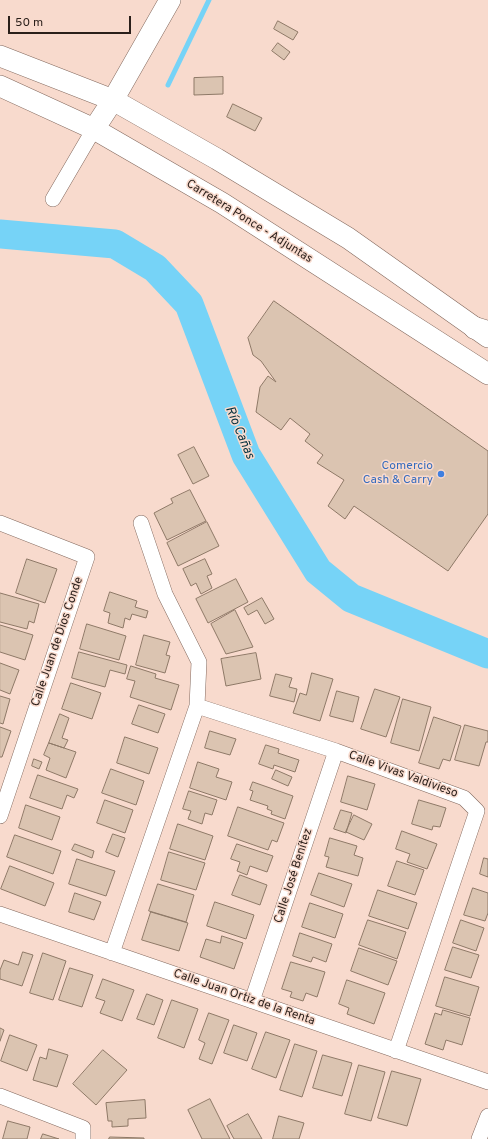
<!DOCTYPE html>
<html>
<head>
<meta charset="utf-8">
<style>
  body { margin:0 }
  #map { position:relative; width:488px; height:1139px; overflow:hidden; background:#f8dacd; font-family:Overpass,sans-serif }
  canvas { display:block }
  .scale { position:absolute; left:8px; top:16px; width:123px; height:18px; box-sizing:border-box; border:2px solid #2a1f1a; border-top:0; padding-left:5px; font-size:12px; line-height:14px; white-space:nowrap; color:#2a1f1a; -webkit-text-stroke:3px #f8dacd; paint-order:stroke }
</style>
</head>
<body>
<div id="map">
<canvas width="488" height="1139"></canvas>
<div class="scale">50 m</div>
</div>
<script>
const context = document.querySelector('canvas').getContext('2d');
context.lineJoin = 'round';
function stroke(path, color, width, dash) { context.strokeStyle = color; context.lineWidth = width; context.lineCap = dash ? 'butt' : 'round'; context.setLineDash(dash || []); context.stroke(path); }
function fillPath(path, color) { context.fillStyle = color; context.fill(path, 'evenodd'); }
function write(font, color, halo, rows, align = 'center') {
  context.font = font + ' Overpass,sans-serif'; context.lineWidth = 3; context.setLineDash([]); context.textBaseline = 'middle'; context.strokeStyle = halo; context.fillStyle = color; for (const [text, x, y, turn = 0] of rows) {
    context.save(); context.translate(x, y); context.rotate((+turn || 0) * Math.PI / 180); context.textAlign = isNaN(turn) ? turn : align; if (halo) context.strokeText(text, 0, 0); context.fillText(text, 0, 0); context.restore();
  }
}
const stream = new Path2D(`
  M168,85L209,0`);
const river = new Path2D(`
  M0,234L115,244L155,268L189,304L246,455L318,571L351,598L488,654`);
const building = new Path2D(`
  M278,21L298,32L293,40L274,29Z
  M278,43L290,52L284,60L272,51Z
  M223,77V94L194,95V78Z
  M233,104L262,118L255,131L227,117Z
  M274,301L488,451V514L448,571L354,506L345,519L328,506L344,480L317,463L323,455L305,441L310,434L290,418L281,430L256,412L260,387L268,376L276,382L261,361L253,355L248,338Z
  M194,447L209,476L193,484L178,455Z
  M190,490L206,521L167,540L154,513L173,503L171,499Z
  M207,522L219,546L178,566L167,543Z
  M27,559L57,569L45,603L16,593Z
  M205,559L212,574L207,576L212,588L201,594L196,583L191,586L183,569Z
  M236,579L248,602L208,623L196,599Z
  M110,592L137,601L135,607L148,611L146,618L132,614L130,620L125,618L123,628L108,623L110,613L104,611Z
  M0,593L39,604L34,623L29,621L27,629L0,622Z
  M262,598L274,619L265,624L257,610L248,615L244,608Z
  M235,610L253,647L226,654L211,624Z
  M87,624L126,636L119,660L80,649Z
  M0,625L33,635L25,660L0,652Z
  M144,635L170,642L166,655L170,656L165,673L136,665Z
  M79,652L127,665L125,674L110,670L105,687L72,678Z
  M256,653L261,679L226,686L221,659Z
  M0,663L19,670L10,694L0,690Z
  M131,666L156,674L155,678L179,685L171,710L130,697L135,681L127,679Z
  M312,673L333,679L320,721L293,713L300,693L306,695Z
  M276,674L292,678L289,687L297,689L294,702L270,696Z
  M71,683L101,693L92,719L62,709Z
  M375,689L400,697L386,737L361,729Z
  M337,691L359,697L353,722L330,716Z
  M0,696L10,699L3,724L0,723Z
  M403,699L431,707L419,751L391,743Z
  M139,705L165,714L158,733L132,724Z
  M60,714L69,718L62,738L68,740L64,748L49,743Z
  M434,717L461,726L450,761L443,759L439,769L419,763Z
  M465,725L488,731V742H486L479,766L455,760Z
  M0,727L11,731L2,757H0Z
  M210,731L236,739L230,755L205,748Z
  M125,737L158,748L149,774L117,763Z
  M49,743L76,752L66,778L46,770L50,758L44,755Z
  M266,745L279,749L278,753L299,760L295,772L274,765L273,769L259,764Z
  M34,759L42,762L39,769L32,766Z
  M198,762L219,769L216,777L232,782L226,800L190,788Z
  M111,769L144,781L136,805L102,793Z
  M276,770L292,777L288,786L272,779Z
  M38,775L78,789L74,798L67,795L62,809L30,798Z
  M348,776L375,784L367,810L341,802Z
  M253,782L293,796L285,819L271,814L272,811L267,809L268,806L250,800L253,791L250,790Z
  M189,791L217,800L212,815L205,813L202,824L188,819L191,811L183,809Z
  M105,800L133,810L125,833L97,823Z
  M419,800L446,808L440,827L433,826L432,830L412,824Z
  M26,805L60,817L52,840L19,828Z
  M238,807L284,823L277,842L272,840L268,850L228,836Z
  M341,810L352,813L346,833L334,829Z
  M354,815L372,824L364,840L346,832Z
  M178,824L213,836L205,860L170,849Z
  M402,831L437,844L427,869L407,862L410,854L396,849Z
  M113,834L125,838L118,857L106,852Z
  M15,835L61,851L53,874L7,857Z
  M330,838L357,846L354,855L363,858L358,876L326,867L329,857L325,856Z
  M75,844L94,851L92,858L72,850Z
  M237,844L273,856L267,872L250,866L247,875L237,871L240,862L231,859Z
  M169,852L205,863L196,890L161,880Z
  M484,858L488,859V877L480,874Z
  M77,859L115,871L106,896L69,884Z
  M397,861L424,870L415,895L388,886Z
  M10,866L54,883L45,906L1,889Z
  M319,873L352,884L344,907L311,895Z
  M240,875L267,885L260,905L232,895Z
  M158,884L194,895L186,922L149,911Z
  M473,888L488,893V913L485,921L464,915Z
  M378,890L417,903L408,929L369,916Z
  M75,893L101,902L94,920L69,912Z
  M215,902L254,915L246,939L207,926Z
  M310,903L343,914L335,938L302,927Z
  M151,912L188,923L179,951L142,940Z
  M368,920L406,932L397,959L359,945Z
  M461,920L484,928L476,951L453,943Z
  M300,933L332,944L326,962L313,957L311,962L293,956Z
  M222,936L243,943L234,969L200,957L206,939L220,943Z
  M453,947L479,955L471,978L445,970Z
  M359,948L397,961L388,985L351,971Z
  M23,952L33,955L22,986L0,979V970L4,960L18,965Z
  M43,953L66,961L53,1000L30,993Z
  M291,962L325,972L317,997L306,993L303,1001L290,997L292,992L282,989Z
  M70,968L93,975L82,1007L59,1000Z
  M445,977L479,987L470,1016L436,1006Z
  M103,979L134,990L122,1021L100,1013L105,1001L96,998Z
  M347,980L385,993L374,1024L347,1014L349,1008L339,1004Z
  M147,994L163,1000L154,1025L137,1019Z
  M172,1000L198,1009L184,1048L158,1038Z
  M443,1010L470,1018L462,1045L446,1040L443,1050L425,1044L435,1013L441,1015Z
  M209,1013L229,1020L212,1064L199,1059L205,1043L199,1040Z
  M234,1025L257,1033L247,1061L224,1053Z
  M0,1028L4,1030L0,1041Z
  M266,1032L290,1040L276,1078L252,1069Z
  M10,1035L37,1045L27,1071L1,1061Z
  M295,1044L317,1051L302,1097L280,1090Z
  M49,1049L68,1055L57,1087L33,1080L40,1057L46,1059Z
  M103,1050L127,1070L96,1105L73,1084Z
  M323,1055L352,1063L342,1096L313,1088Z
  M359,1065L385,1072L371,1121L345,1114Z
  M392,1071L421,1079L407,1126L378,1118Z
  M210,1099L230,1139H202L188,1110Z
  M145,1100L146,1118L128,1119V1126L112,1127V1121H108L106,1103Z
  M248,1114L262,1139H234L227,1126Z
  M279,1116L304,1123L299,1139H273Z
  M8,1121L30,1127L27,1139H3Z
  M43,1134L59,1139H41Z
  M110,1137L144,1138V1139H109Z`);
const street = new Path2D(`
  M53,199L94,129
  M0,523L87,557L0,816
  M197,706L336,751L464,798L477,811L396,1051
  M0,914L488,1082
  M112,953L197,706L199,662L165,594L141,523
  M252,1001L336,751
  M0,1096L83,1128V1139
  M479,1139L488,1116`);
const secondary = new Path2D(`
  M0,56L113,100L217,159L348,238L488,337
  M0,86L94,129L222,203L488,374
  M94,129L113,100L170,0`);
const highway = new Path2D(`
  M475,328L488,332`);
const markers = [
  [441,474,4,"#3f7fe0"]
];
const streetNames = [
  ["Carretera Ponce - Adjuntas",249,222,32],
  ["Calle Juan de Dios Conde",58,642,-71],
  ["Calle Vivas Valdivieso",403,775,20],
  ["Calle José Benítez",294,876,-72],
  ["Calle Juan Ortiz de la Renta",244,998,19]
];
const shopNames = [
  ["Comercio",433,467],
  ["Cash & Carry",433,481]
];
const waterNames = [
  ["Río Cañas",239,433,67]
];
stroke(stream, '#76d3f7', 5);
stroke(river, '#76d3f7', 29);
fillPath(building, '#dbc4b1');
stroke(building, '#8e7967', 1);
stroke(street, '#83695e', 16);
stroke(secondary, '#83695e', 22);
stroke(highway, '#83695e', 23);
stroke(street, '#fff', 15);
stroke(secondary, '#fff', 21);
stroke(highway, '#fff', 22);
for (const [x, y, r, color] of markers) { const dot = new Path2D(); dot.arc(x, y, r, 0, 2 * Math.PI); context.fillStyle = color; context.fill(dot); stroke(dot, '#f8dacd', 1.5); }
write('12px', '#2a1f1a', '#f8dacd', streetNames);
write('12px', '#366cbe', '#f8dacd', shopNames, 'right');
write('italic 13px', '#03303e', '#f8dacd', waterNames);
</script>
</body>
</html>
